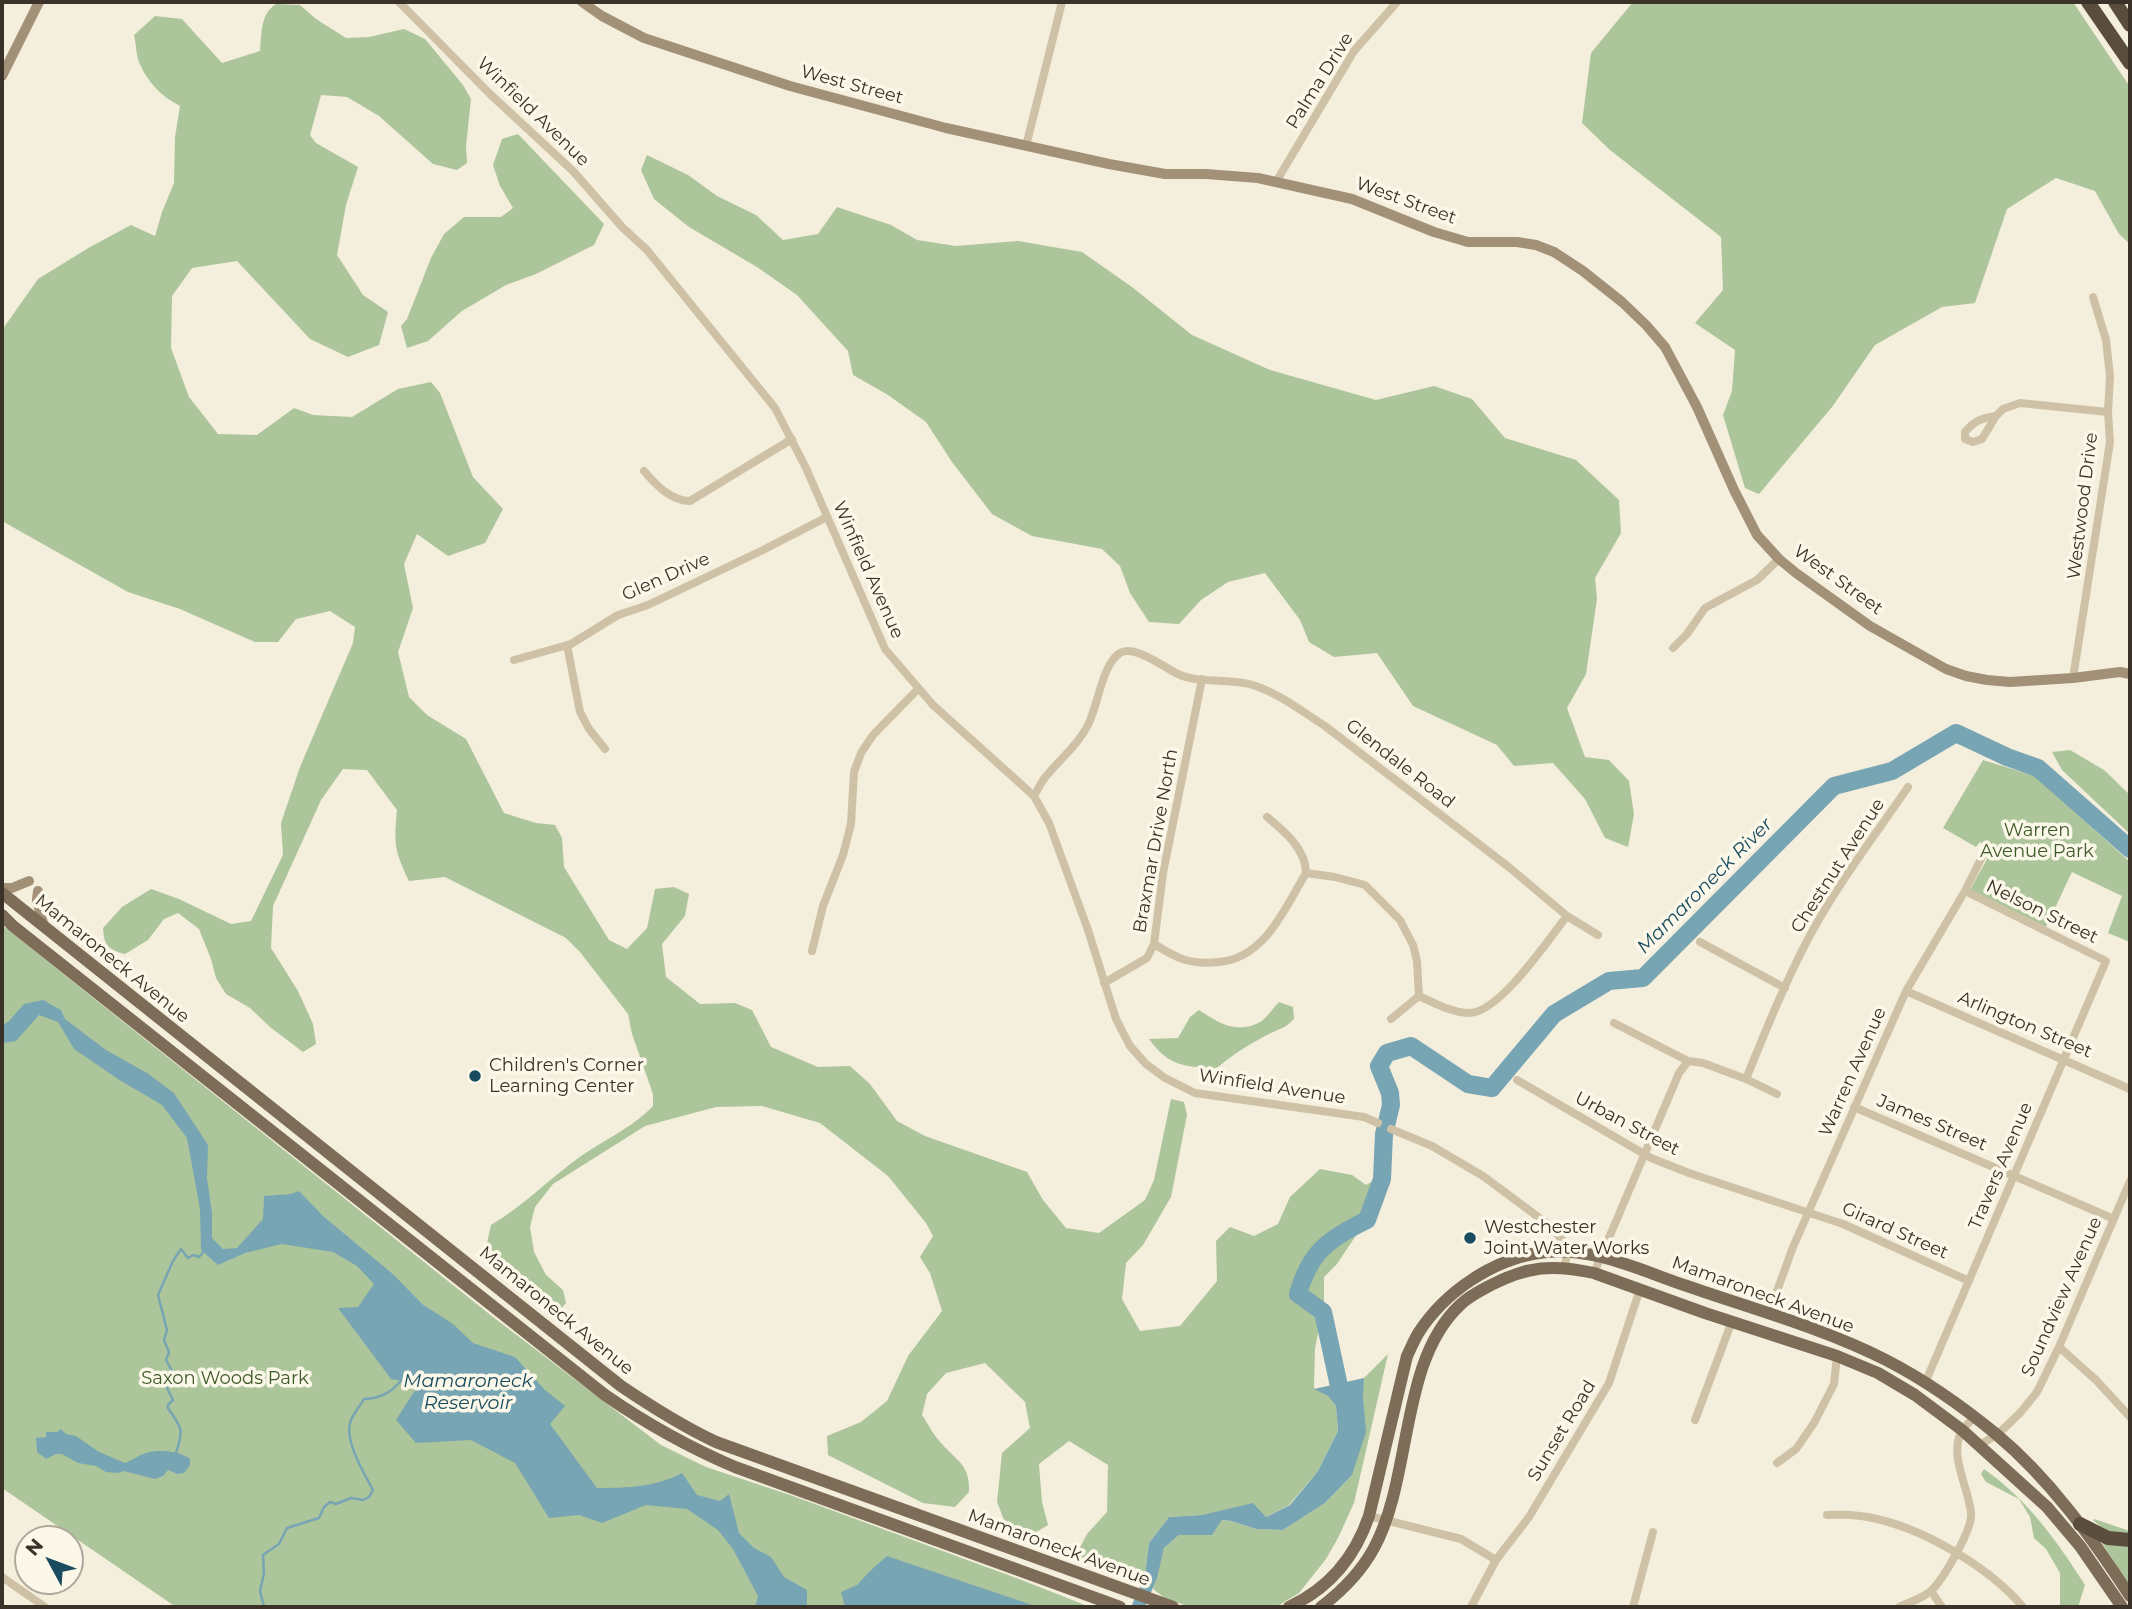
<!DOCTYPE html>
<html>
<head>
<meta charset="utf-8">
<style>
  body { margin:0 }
  #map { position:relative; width:2132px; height:1609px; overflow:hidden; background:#f4eedc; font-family:Montserrat,sans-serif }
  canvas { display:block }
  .frame { position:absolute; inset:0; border:4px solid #3a3128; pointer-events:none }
  .north { position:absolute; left:14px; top:1525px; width:70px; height:70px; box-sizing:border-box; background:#fbf7e9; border:2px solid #aea89c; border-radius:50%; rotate:311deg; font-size:19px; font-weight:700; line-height:28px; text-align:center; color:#3a3128 }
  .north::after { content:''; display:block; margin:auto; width:24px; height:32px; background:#194c5f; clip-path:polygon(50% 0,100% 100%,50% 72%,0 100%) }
</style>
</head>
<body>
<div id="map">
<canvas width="2132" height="1609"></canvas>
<div class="frame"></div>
<div class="north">N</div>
</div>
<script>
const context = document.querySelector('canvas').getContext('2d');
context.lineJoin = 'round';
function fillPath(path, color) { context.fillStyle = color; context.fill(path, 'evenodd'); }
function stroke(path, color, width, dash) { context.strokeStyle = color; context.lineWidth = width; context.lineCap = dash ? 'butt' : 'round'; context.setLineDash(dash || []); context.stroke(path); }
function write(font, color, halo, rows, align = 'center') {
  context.font = font + ' Montserrat,sans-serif'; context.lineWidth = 7; context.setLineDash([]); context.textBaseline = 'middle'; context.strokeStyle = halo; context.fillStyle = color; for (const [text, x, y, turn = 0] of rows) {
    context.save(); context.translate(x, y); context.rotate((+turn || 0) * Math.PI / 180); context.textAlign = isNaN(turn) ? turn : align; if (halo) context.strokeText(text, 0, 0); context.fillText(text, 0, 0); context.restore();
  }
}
const green = new Path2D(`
  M1633,2H2073L2130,87V244L2119,234L2095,191L2056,178L2007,209L1975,303L1942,307L1875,345L1832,407L1759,494L1745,488L1723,415L1732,391L1735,350L1695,323L1723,290L1721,237L1610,150L1582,123L1591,53Z
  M276,4L300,5L316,19L346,38L369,37L404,29L425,39L463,85L471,99L466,146L467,163L457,170L433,164L379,116L347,97L321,95L310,135L316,143L358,167L346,205L337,255L363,295L388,312L379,345L348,357L310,339L237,261L192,268L172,296L171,348L189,397L218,434L257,435L294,408L313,415L352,417L398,389L431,382L440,393L473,477L503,509L485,543L448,556L417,534L404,564L413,608L398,652L409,697L427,715L466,739L504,813L536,823L555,825L562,838L564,867L609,940L627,949L647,928L655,889L674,887L689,894L685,916L662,944L666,977L700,1004L735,1003L752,1010L771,1047L818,1067L850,1066L870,1084L897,1121L925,1136L1027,1172L1043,1200L1066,1228L1099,1233L1145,1200L1154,1180L1171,1099L1184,1102L1187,1115L1171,1197L1143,1245L1126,1263L1122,1299L1140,1331L1180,1326L1217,1281L1216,1241L1230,1227L1254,1236L1278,1224L1290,1197L1320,1169L1352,1175L1366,1185L1389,1172L1390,1184L1337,1264L1324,1277V1302L1315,1349L1314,1388L1328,1396L1336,1406L1338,1431L1318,1471L1289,1505L1266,1517L1202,1515L1169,1517L1149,1543L1145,1575L1106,1567L1076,1555L1087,1534L1107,1512L1108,1465L1069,1441L1039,1464L1042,1502L1048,1525L1028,1537L1006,1525L997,1502L1002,1453L1030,1428L1025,1402L985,1363L946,1373L927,1394L922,1415C928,1424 934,1436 942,1444C958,1462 970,1465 969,1492L955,1507L923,1503L828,1455L827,1436L861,1422L887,1401L908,1356L942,1311L930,1273L920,1257L933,1236L926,1223L888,1176L820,1123L762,1106L716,1107L645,1126L553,1184L535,1207L530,1227L534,1252L546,1275L563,1290L566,1303L560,1310L500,1261L487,1243L491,1225C522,1207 548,1180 577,1159C603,1140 631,1129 653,1106V1094L632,1034L628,1014L580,952L566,938L445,877L409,881C394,850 394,844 397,810L367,770L343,769L321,800L273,906L271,948L298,991L313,1024L316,1044L303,1052L270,1027L250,1008L226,994L216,978L211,959L199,929L178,913L164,919L148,940L125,954C108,950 104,945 103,928L122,907L151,889L179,899L231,924L251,921L283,855L281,823L300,767L353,643L355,627L330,611L296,619L278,642H255L180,609L128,592L2,521V330L38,279L90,247L131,225L155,236L162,212L174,183L175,137L180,106C162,97 147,82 139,62C136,54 136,43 134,35L155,16L182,19L222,63L260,51C262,33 260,14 276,4Z
  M518,134L604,224L594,245L536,274L506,285L462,311L428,341L407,348L401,326L407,319L431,258L444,234L464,217H501L513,208L500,186L493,165L502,139Z
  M647,155L688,175L717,196L756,215L783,240L818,234L837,207L891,225L917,240L956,246L1018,241L1082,252L1132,287L1192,335L1270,370L1376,400L1434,386L1472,399L1505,438L1576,460L1619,500L1621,533L1595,578L1597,599L1586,674L1567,708L1585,757L1609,760L1629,781L1634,814L1628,847L1605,838L1585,799L1553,763L1514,766L1497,745L1413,706L1377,653L1334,657L1309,642L1300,620L1265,573L1228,582L1201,600L1179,624L1149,622L1130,593L1120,566L1102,549L1032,536L992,514L952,462L926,422L888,395L853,375L848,351L797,295L757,267L689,227L654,199L641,170Z
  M2070,750L2104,770L2130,795V834L2062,770L2052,752Z
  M1983,760L2035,776L2130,862V942L2108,933L2122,896L2072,872L2046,927L1970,890L1992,850L1980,842L1976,847L1943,828Z
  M2,925L493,1317L661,1445L706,1467L793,1496L1019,1579L1090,1607H176L2,1488Z
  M1279,1002L1293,1007L1294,1019C1285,1029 1276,1030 1265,1036C1248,1045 1232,1055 1217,1068C1186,1067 1169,1067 1149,1039L1178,1038L1190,1017L1199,1010C1217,1022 1237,1035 1260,1022C1267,1018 1273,1008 1279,1002Z
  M1388,1354L1354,1503L1338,1538L1326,1559L1299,1593L1276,1607H1227L1187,1606L1165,1598L1153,1589L1164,1548L1179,1535H1211L1222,1520L1231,1521L1256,1529L1283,1530L1325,1503L1352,1475L1364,1378Z
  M1984,1469C2028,1500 2057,1541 2085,1585L2078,1607H2060V1573L2046,1549L2034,1538L2030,1517L2019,1499L1986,1482L1981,1474Z
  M2094,1519L2130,1531V1534C2117,1538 2103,1529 2093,1520Z
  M2101,1542L2130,1544V1585Z`);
const water = new Path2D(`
  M43,1000L61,1010L65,1019L106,1050L147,1073L174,1093L208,1145L207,1178L212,1213V1238L223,1249L237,1248L263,1219L264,1196L291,1194L299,1191L323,1216L394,1275L422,1304L453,1324L473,1343L515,1357L545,1390L565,1406L550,1424L597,1488C627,1488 655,1487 682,1473L697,1495L720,1501L729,1494L739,1533L754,1548L771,1557L784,1577L807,1590V1607H755L758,1596L733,1549L718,1530L687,1509L646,1505L602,1523L579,1515L549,1518L515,1463L471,1440L416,1443L396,1420L419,1384L391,1379L338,1308L358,1307L374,1284L357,1266L333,1252L282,1244L245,1253L218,1265L201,1250L200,1209L187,1138L162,1105L121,1081L74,1049L58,1022L39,1015L16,1041L2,1043V1026L9,1021L24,1004Z
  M1364,1378L1363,1397L1366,1432L1352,1475L1325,1503L1283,1530L1256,1529L1231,1521L1222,1520L1212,1535H1179L1164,1548L1157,1578L1145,1607H1131L1145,1575L1149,1543L1169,1517L1202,1515L1253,1503L1266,1517L1290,1505L1318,1471L1338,1431L1336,1406L1328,1396L1314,1389Z
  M61,1429L66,1434L76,1436L99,1452L125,1463C132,1460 139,1455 146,1453C159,1449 179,1451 190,1459V1465L184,1473L177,1474L168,1470L163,1476L155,1479L124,1471L118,1473L106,1472L96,1466L78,1463L62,1454H56L46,1459L37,1452L36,1438L46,1437V1432H57Z
  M887,1556L1038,1607H845L841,1592L857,1585L870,1571Z`);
const stream = new Path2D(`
  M176,1453C184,1428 182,1429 168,1408V1405L173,1400L166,1386L174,1385L177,1380L166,1360L169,1352L164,1340L167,1330L158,1295L173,1261L181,1249L188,1258L193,1255L199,1257L205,1250
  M264,1607L260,1591L264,1573L263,1555L279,1544L287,1528L319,1518L324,1507L330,1502L336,1504L351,1498L363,1500L369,1497L373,1490C364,1473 345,1442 350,1423C352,1415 360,1406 364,1399C381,1398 390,1393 401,1381`);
const river = new Path2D(`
  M1345,1404L1339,1386L1323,1312L1298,1294C1310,1252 1328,1239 1367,1220L1382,1179L1384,1134L1391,1105L1390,1093L1379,1066L1387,1053L1411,1046L1468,1084L1492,1088L1554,1014L1609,981L1643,978L1834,786L1892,771L1956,733L2007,757L2038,768L2130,849`);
const street = new Path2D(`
  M399,2L490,94L573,171L622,227L647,250L775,408L806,468L885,649L933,705L1034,796L1049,823L1088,930L1116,1019L1130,1046L1146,1064L1165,1078L1195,1093L1364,1117L1378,1123
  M1026,146L1062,2
  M1276,182L1354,51L1397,2
  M1996,416L2003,409L2020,403L2108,412
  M1996,416L1982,439L1973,442L1965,439V432C1974,421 1982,418 1996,416Z
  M644,471C656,485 671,501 690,501L792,439
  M567,645L580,712L589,729L605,749
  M1673,648L1687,634L1705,608L1757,580L1779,559
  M514,660L571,644L618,615L648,605L763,550L827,517
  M2073,678L2110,442L2108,412L2110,376L2106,340L2093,297
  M1034,796C1038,789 1042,780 1048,774C1062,757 1077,746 1088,725C1098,706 1102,664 1120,653C1134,644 1165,668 1178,674C1202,685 1231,677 1256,686C1281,695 1303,712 1325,726L1510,868L1567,916L1598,935
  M1267,817C1284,831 1306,849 1306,873
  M1700,942L1785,988
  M1154,944C1178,959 1190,965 1219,962C1265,958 1285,908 1306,873L1335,877L1365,885L1400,920L1413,945L1417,961L1419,996C1434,1003 1453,1013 1470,1013C1500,1012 1548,940 1567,916
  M812,951L823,906L843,855L851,824L854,772L861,753L873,735L918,689
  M1104,983L1147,958L1154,944L1163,873L1202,679
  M1906,991L2130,1089
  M1391,1019L1419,996
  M1614,1023L1688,1061L1703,1063L1746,1079L1777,1094
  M1746,1079C1765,1032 1784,985 1807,941C1835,887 1874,837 1908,787
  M1517,1080L1651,1158L1689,1173L1843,1224L1969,1281
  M1854,1107L2114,1219
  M1391,1129L1432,1146L1483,1176L1549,1225L1564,1242L1567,1250L1565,1268
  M1594,1273L1679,1073L1688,1061
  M1769,1313L1793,1247L1906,991L1965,891L1984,853
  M2059,1347L2096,1380L2130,1417
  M1925,1383L2106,961L1965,891
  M1695,1420L1732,1321
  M1979,1445L1997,1435L2020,1413L2037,1392L2059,1347L2130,1181
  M1777,1463L1796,1449L1814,1423L1834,1384L1837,1356
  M1827,1515C1845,1514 1864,1515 1881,1520C1929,1532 1991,1569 2023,1607
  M1369,1516L1461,1539L1496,1560
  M2,1577L45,1607
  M1931,1591L1942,1607
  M1471,1607L1496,1560L1529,1517L1609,1383L1640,1289
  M1633,1607L1653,1532
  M1899,1607C1909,1602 1925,1598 1933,1589C1944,1577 1973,1529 1971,1513C1969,1488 1947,1453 1963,1429C1966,1425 1971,1421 1974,1417`);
const secondary = new Path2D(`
  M582,2L602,16L644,38L790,86L946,128L1109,164L1165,174H1206L1258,178L1352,199L1434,232L1468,242H1517L1536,245L1554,252L1583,271L1622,302L1646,325L1665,347L1697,407L1734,490L1757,535L1779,559L1796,573L1870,626L1946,669L1966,676L1987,680L2010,682L2073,678L2120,672L2130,674
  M2,76L39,2
  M2,888H12L29,881
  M38,891L37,900L44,927`);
const primary = new Path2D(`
  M2,893L621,1386C652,1407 682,1426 716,1442L1173,1607
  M2,915L13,926L605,1395C647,1424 688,1447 735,1467L1120,1607
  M1289,1607C1330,1588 1355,1557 1369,1516L1407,1356C1411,1348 1414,1340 1419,1332C1445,1292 1492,1260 1539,1253C1591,1245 1639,1270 1687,1286C1753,1309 1823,1328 1886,1360C1925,1380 1962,1406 1996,1434C2050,1479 2092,1538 2130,1596
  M1321,1607C1342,1591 1361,1572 1374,1548C1413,1476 1399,1362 1460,1305C1469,1296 1480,1291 1491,1285C1528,1266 1553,1264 1594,1273L1705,1313L1837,1356L1878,1373L1915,1395L1962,1430L2047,1507L2080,1546L2122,1607`);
const highway = new Path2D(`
  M2088,2L2130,63
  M2115,2L2130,25
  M2080,1524L2108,1538L2130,1540`);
const markers = [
  [475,1076,7,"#194c5f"],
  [1470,1238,7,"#194c5f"]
];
const streetNames = [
  ["Palma Drive",1320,81,-58],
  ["West Street",852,85,15],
  ["Winfield Avenue",533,112,44],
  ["West Street",1406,201,20],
  ["Westwood Drive",2083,506,-83],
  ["Winfield Avenue",868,570,66],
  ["Glen Drive",666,577,-24],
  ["West Street",1838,580,36],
  ["Glendale Road",1400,764,38],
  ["Braxmar Drive North",1156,841,-80],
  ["Chestnut Avenue",1838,866,-57],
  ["Nelson Street",2042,912,26],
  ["Mamaroneck Avenue",112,959,39],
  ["Arlington Street",2025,1025,23],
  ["Warren Avenue",1853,1072,-66],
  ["Winfield Avenue",1272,1087,9],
  ["James Street",1932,1123,23],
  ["Urban Street",1627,1124,28],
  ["Travers Avenue",2001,1166,-67],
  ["Girard Street",1895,1231,24],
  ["Mamaroneck Avenue",1763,1295,20],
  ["Soundview Avenue",2062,1297,-66],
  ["Mamaroneck Avenue",556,1311,39],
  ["Sunset Road",1562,1431,-59],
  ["Mamaroneck Avenue",1059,1548,20]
];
const parkNames = [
  ["Warren",2037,831],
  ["Avenue Park",2037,852],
  ["Saxon Woods Park",225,1379]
];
const poiNames = [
  ["Children's Corner",489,1066],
  ["Learning Center",489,1087],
  ["Westchester",1484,1228],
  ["Joint Water Works",1484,1249]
];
const waterNames = [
  ["Mamaroneck River",1705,886,-45],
  ["Mamaroneck",468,1381],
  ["Reservoir",468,1403]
];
fillPath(green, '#adc59a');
fillPath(water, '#78a5b4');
stroke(stream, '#78a5b4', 2.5);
stroke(river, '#78a5b4', 18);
stroke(street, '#cec1a6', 8);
stroke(secondary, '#a29077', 10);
stroke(primary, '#7d6c57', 12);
stroke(highway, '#5b4d3e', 14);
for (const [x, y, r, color] of markers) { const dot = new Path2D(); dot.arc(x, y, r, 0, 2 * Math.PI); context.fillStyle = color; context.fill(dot); stroke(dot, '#fbf7e9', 2.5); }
write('18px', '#3a3128', '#fbf7e9', streetNames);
write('18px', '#3e5a29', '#fbf7e9', parkNames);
write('18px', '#3a3128', '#fbf7e9', poiNames, 'left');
write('italic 19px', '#194c5f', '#fbf7e9', waterNames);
</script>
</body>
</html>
